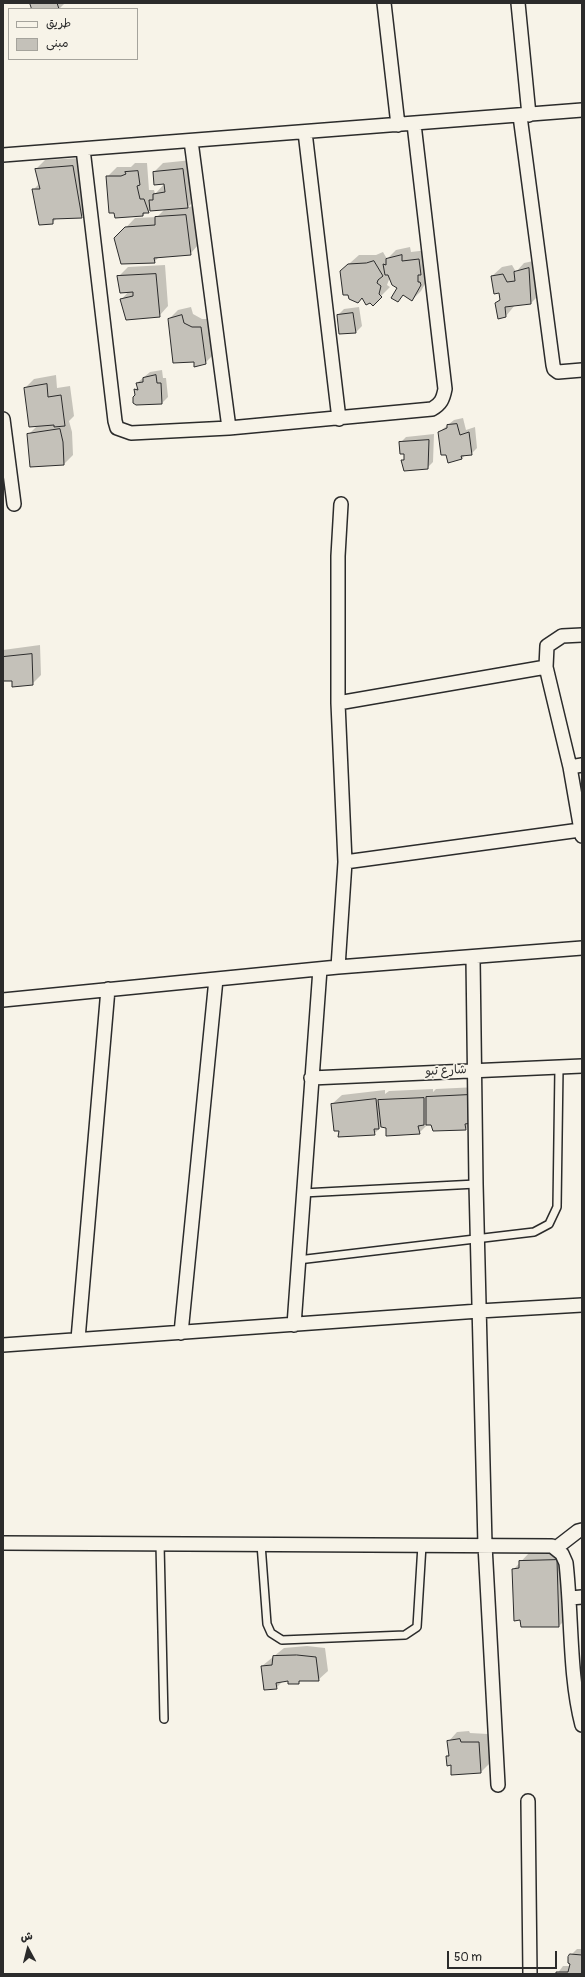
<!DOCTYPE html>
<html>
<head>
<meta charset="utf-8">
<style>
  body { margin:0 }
  #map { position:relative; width:585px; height:1977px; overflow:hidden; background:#f7f3e8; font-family:Pangolin,"Playpen Sans Arabic",sans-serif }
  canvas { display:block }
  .frame { position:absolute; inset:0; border:4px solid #2b2b2b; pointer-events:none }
  .legend { position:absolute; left:8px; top:8px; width:130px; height:52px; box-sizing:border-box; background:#f7f3e8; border:1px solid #a5a39c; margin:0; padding:5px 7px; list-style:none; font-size:12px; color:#2b2b2b }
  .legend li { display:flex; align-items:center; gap:8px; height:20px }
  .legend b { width:20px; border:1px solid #a5a39c }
  .north { position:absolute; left:8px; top:1929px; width:40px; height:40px; -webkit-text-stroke:3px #f7f3e8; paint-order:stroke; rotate:353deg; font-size:11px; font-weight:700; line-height:16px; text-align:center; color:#2b2b2b }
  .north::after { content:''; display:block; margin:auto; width:14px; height:18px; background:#2b2b2b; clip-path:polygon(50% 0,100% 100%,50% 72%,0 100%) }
  .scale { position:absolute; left:447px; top:1951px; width:110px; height:18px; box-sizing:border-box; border:2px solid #2b2b2b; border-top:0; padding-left:5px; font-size:12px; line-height:14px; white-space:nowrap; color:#2b2b2b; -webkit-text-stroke:3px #f7f3e8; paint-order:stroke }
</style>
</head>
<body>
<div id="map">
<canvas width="585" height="1977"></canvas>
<div class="frame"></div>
<ul class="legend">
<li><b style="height:5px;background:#f7f3e8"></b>طريق</li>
<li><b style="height:11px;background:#c4c1b9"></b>مبنى</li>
</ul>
<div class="north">ش</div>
<div class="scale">50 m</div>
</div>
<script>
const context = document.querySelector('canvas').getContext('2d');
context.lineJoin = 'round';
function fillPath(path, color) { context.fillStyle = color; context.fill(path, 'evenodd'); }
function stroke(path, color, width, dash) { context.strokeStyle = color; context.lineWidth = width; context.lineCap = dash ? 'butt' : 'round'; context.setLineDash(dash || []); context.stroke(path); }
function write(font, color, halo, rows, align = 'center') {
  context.font = font + ' Pangolin,"Playpen Sans Arabic",sans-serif'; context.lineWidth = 3.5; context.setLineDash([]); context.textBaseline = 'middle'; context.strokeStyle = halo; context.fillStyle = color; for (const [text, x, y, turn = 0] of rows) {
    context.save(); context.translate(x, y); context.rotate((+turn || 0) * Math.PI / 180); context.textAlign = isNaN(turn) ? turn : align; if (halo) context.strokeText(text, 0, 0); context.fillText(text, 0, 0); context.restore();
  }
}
const shadow = new Path2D(`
  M31,3H65L59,9H33Z
  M82,158L90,208L81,217H58L52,223L33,190L40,183L36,169L45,160Z
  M192,160L197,198L188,207L195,206L199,244L190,254L160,256L154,262L115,239L135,218L157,217L165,209L150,210L143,215L107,177L117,167H131L135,163H147L149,190H154L155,194L165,183L154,172L163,163Z
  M410,247L411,252L428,250L430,275L421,291L412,300L404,294L398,301V288L390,277L387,285L390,287L373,304L362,297L341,271L359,255H376L383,252L387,259L396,250Z
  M538,260L540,294L531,303L515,305L506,316L496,303L501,298L492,276L502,267L512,265L516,272L524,263Z
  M165,265L168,306L159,316L121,300L129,291L119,276L128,267Z
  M191,307L193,314L202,319H210L214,354L205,363L195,361L169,319L178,310Z
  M359,307L362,326L356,332L338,315L344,309Z
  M162,370L163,378H166L168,397L162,403L137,404L135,390L138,387L137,383L150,372Z
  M56,375L57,388L70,386L74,416L69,421L72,432L73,455L64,464L28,435L37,426L25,388L34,379Z
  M463,418L466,430L475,427L477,448L471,454H466L462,459L449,462L439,432L454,420Z
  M434,434L433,462L427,468L402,461L405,458V452L400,443L406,437Z
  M40,645L41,675L32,684L3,680V650Z
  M477,1087L475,1120L466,1129L431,1124H428L419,1133L388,1127L382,1126L374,1134L340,1130L332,1104L342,1095L385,1090V1094L389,1091L433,1089V1092L436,1089Z
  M566,1551L568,1617L559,1626L513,1570L529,1553Z
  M307,1646L325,1648L328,1671L318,1680H301L298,1683L289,1680H284L276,1688L262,1666L284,1648Z
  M469,1731L470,1733L488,1734L490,1763L481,1772L452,1763L447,1756L450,1753L448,1742L457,1732Z
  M577,1949H582V1974H557L563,1966H570L569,1957Z`);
const building = new Path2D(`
  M30,3H57L59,9H32Z
  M73,166L82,218L53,219V224L39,225L32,189H40L35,169Z
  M183,169L188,208L150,211L149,200H153V194L165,192L164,184L154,185L153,172Z
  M138,171L140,185L137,186L140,199H144L149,213H143V216L115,218L114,213H109L106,176H121L126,174L125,172Z
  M186,215L191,255L154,258L155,263L121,264L114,238L125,227L155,225V217Z
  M402,255V261L419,259L421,275H418V282H420L421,285L412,301L403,295L398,302L391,298L397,288L392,285L388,275H385L383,264L386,265V259Z
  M374,261L383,276L378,280L377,283L381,286L379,294L382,297L373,306L370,303L366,305L362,298L358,303L349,299L348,295H343L340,271L348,264L366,263Z
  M529,268L531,304L505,307L506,317L498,319L495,303L500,300L499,293L494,294L491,276L503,274L507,282L515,281L514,272Z
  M156,274L160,317L126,320L120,299L133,296V292L120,293L117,276Z
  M353,313L356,333L339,334L337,315Z
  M182,315L184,323L192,327H201L206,364L194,367V362L173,363L168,319Z
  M156,375L157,383H161L162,404L136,405L133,403V397L135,395L134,389L138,390L136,383L143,382V378Z
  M47,384L48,397L61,395L65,426L54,427V425L29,427L24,388Z
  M457,424L460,435L469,432L472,455L461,456L462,459L448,463L446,455H441L438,432L447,428V425Z
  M60,429L63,442L64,465L30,467L27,434Z
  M429,440L428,469L404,471L401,460H404V454H400L399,442Z
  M32,654L33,685L12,687V681H3V657Z
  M468,1095L471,1123L465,1124L466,1130L433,1131L431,1125H426V1097Z
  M424,1098V1125L418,1126L420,1134L386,1136V1128L381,1127L378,1100Z
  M376,1099L379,1129H374L375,1135L338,1137L339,1131H334L331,1104Z
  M557,1560L559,1627H521L520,1620L514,1621L512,1569L519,1568V1561Z
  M297,1655L316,1657L319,1681H299V1684H288V1681L276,1683L277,1689L264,1690L261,1666L272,1665L273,1656Z
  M460,1739L461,1742H479L481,1773L451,1775V1765L447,1766L446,1756H449L447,1741Z
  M570,1954L582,1955V1974H556V1972H568L570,1964L568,1963V1957Z`);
const service = new Path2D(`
  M303,1193L476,1184
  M298,1260L534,1232L549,1224L557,1207L559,1068
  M160,1544L164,1719
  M261,1544L267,1624L271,1633L282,1640L405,1635L417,1627L422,1545`);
const minor = new Path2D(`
  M384,3L398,125
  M518,3L529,115
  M520,116L553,365L554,369L558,372L582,370
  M305,132L339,419
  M191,141L229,428
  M83,149L115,421L117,428L131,433L229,428L432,409C441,404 443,399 445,389L414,124
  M3,155L582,110
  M3,419L14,504
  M582,635L562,636L547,646L546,667L570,767L582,836
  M338,703L546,667
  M570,767L582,765
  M345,862L580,830
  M473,958L476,1184L485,1545L498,1785
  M338,967L345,862L338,703V556L341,504
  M3,1000L338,967L582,948
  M311,1078L582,1066
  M294,1325L320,969
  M181,1333L216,979
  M78,1339L108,989
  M3,1345L479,1311L582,1305
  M3,1543L552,1546L562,1554L566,1563C572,1615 569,1675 582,1725
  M556,1548L578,1531L582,1530
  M570,1598L582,1597
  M528,1801L530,1974`);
const streetNames = [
  ["شارع تبو",446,1071,-3]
];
fillPath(shadow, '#0003');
fillPath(building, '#c4c1b9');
stroke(building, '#2b2b2b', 1);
stroke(service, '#2b2b2b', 10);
stroke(minor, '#2b2b2b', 16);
stroke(service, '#f7f3e8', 7);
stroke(minor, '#f7f3e8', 13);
write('12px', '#2b2b2b', '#f7f3e8', streetNames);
</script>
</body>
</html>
